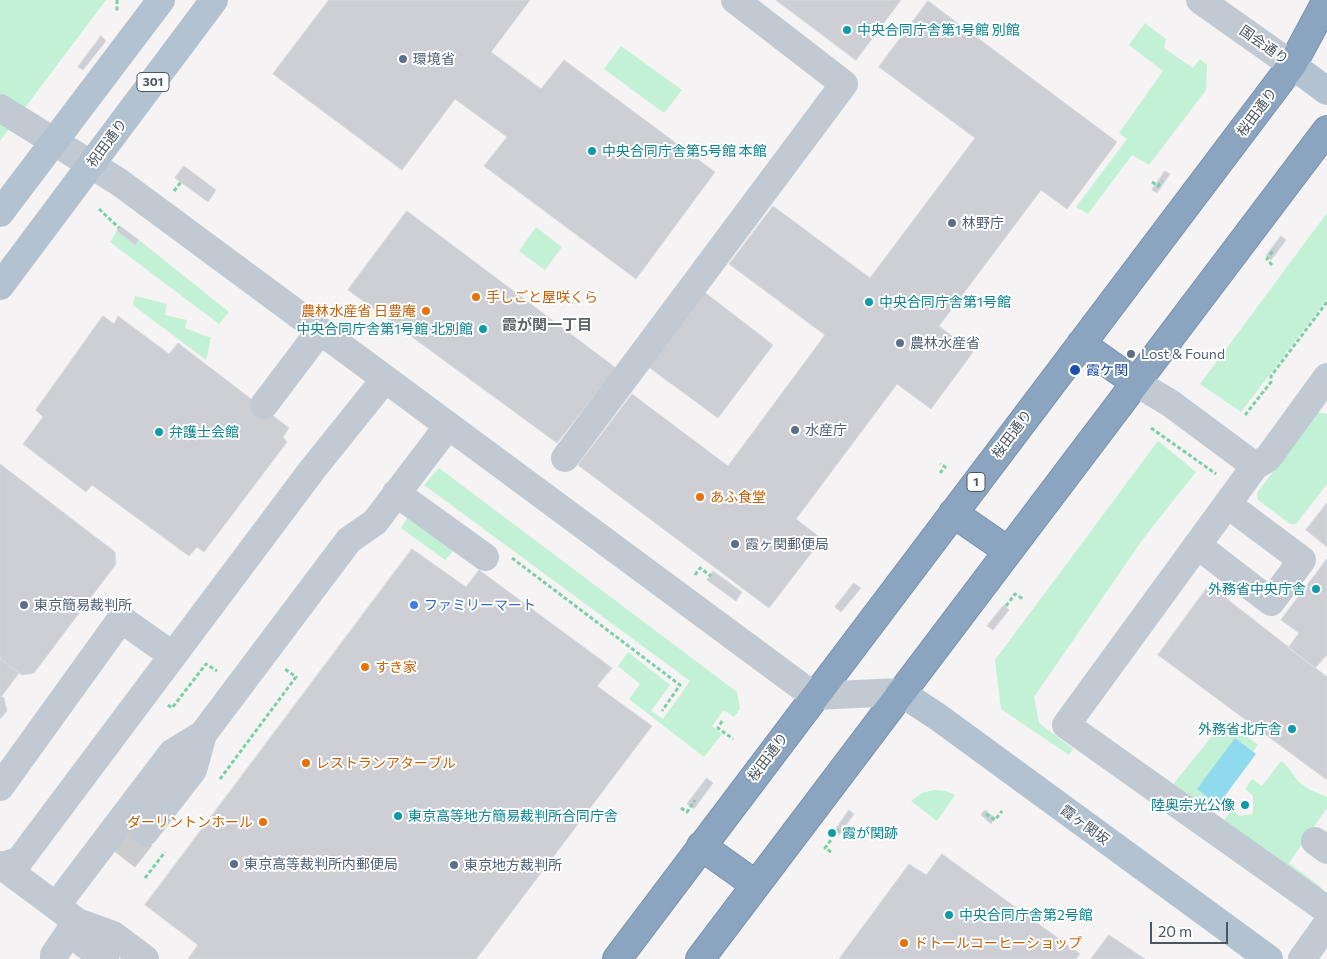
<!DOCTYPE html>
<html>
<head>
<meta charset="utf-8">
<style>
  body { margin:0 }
  #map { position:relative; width:1327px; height:959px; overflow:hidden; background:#f5f3f3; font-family:Commissioner,sans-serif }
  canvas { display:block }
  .scale { position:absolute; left:1150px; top:922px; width:78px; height:22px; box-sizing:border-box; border:2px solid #4a5661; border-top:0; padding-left:6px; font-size:15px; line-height:18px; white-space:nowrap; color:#4a5661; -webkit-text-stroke:4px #fff; paint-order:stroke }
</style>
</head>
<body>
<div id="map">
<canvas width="1327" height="959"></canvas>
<div class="scale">20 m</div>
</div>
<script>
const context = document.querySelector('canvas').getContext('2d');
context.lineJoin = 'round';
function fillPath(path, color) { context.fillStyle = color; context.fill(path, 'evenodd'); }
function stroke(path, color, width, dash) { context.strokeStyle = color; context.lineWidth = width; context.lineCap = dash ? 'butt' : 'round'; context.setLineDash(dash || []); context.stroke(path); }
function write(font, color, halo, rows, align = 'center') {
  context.font = font + ' Commissioner,"Noto Sans JP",sans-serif'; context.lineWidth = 4; context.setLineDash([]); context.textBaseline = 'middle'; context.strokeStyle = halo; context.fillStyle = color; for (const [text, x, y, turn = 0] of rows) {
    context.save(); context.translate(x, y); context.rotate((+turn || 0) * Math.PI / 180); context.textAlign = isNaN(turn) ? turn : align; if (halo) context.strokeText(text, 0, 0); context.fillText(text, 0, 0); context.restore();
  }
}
const green = new Path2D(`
  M0,0H106L0,141Z
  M1145,23L1166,39L1164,48L1193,68L1200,59L1207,65L1206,90L1149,165L1132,155L1088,214L1076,207L1127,139L1119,133L1163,71L1129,45Z
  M621,46L682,90L664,113L604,69Z
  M1327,213V299L1241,412L1200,384Z
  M536,227L562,247L545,270L519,251Z
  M117,231L135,245L139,240L229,312L219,324L110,242Z
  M135,296L167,304L165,315L187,320L185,328L211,338L206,360L133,305Z
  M1318,412L1327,414V484L1296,524H1290L1258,500L1257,493Z
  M1158,441L1196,472L1143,539L1034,697L1039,723L1073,749L1069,755L1001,709L995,660Z
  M439,468L737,692L740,709L734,717L724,710L712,726L722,734L704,757L629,699L640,684L618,666L628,652L670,685L651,711L663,719L690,681L424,485Z
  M410,514L455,549L445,560L401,528Z
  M1225,720L1258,745L1253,752L1235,738L1198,789L1218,805L1209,816L1170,788Z
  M1281,761C1290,768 1292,774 1299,782C1307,789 1317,793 1327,797V808L1289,863L1321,887L1315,896L1224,820L1232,810L1239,816L1253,814V796L1245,789L1252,779L1262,786Z
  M934,790L946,791L955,795L937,821L911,801L922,793Z`);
const water = new Path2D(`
  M1235,738L1256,754L1218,805L1197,789Z`);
const building = new Path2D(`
  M329,0H530L491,52L541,89L564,60L715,172L636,279L484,166L507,137L455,99L402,170L273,74Z
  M776,0H901L856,60Z
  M928,1L1117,142L1067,209L1041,190L939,326L973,352L931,409L897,384L796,519L822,539L769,608L578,465L632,394L728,466L825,335L729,264L773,206L870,278L975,138L879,67Z
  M101,36L106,41L83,70L78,67Z
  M184,166L216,190L208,202L175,178Z
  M1165,171L1170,174L1157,193L1152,190Z
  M407,211L616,368L557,443L348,290Z
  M120,226L139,240L135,245L117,231Z
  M1281,236L1286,240L1271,260L1266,256Z
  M703,291L773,345L718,418L647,366Z
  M103,316L114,324L118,316L169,354L178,343L289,428L283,437L287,442L204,552L197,547L189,556L92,485L86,492L23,444L43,417L36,410Z
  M0,464L115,552L116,564L34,673L22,675L0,659Z
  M1327,503V547L1306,530Z
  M412,549L466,587L479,570L612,668L597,686L652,726L476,959H188L198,945L145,905Z
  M1327,559V655L1315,668L1288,648L1299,633L1281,620Z
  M713,571L742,592L736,601L707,580Z
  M854,583L861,588L841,612L835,607Z
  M1209,585L1327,677V780L1158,655Z
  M1004,605L1009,610L993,630L987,626Z
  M0,659L19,673L1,697L0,696Z
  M0,696L4,698L7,711L0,719Z
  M707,778L713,783L694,809L687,804Z
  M849,810L854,814L839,835L834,832Z
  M985,810L995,818L991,824L981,815Z
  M942,854L1080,954L1076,959H839L909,864L926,875Z
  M1109,935L1145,959H1091Z`);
const minorTunnel = new Path2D(`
  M124,859L145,832`);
const path = new Path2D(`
  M117,0V12
  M1152,182L1158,186L1162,181
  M174,191L181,182
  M99,209L119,228
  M1272,265L1267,259L1274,249
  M1245,415L1271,382V376L1327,302
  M1151,428L1216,474
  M940,473L945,467L940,464
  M512,558L680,685L662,711
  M695,575L700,568L711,576
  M1006,606L1015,594L1023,599
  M168,705L172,708L206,664L217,671
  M722,721L718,728L733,739
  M220,779L296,677L285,669
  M681,808L687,812L695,800
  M986,814L995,820L1002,811
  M831,852L825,848L840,828
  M145,878L165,852`);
const minor = new Path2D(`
  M1200,0L1292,65
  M0,108L119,182L814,696L900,692
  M1327,377L1268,458L1255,466L1066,725L1327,910
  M1135,382L1170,403L1255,466
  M264,405L320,331
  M565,458L844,84L735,0
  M396,493L485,557
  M1197,545L1271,602L1302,560L1227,504
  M0,787L121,619L172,655
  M145,832L193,770L203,734
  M1315,841L1327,850
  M0,865L2,866L19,861L312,470L385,379
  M2,866L56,906
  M77,922L113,935L145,959
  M54,959V955L69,933
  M105,959L69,933L77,922L56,906L172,753L203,734L349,540L375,522L448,426
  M1302,959L1327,924`);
const major = new Path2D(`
  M1292,65L1327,91
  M0,213L161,0
  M0,286L214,0
  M900,692L938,717L1269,959`);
const highway = new Path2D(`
  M1081,344L1135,382
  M953,513L1008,551
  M701,846L756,885
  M617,959L1292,65L1327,0
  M700,959L1327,130`);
const markers = [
  [847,30,5,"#0f9aa8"],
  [403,59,5,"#5c6f8a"],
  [592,151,5,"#0f9aa8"],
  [952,223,5,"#5c6f8a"],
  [476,297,5,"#e8710a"],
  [869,302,5,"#0f9aa8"],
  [426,311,5,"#e8710a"],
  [483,329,5,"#0f9aa8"],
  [900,343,5,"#5c6f8a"],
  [1131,354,5,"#5c6f8a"],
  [1075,370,6,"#1a4fb4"],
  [795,430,5,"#5c6f8a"],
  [159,432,5,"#0f9aa8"],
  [700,497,5,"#e8710a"],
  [735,544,5,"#5c6f8a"],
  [1316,589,5,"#0f9aa8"],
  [24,605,5,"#5c6f8a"],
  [414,605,5,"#3f7fe0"],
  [365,667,5,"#e8710a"],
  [1292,729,5,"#0f9aa8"],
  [306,763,5,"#e8710a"],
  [1245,805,5,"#0f9aa8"],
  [398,816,5,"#0f9aa8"],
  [263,822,5,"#e8710a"],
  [832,833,5,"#0f9aa8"],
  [234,864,5,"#5c6f8a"],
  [454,865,5,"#5c6f8a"],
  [949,915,5,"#0f9aa8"],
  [904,943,5,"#e8710a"]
];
const shields = [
  [153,82,32],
  [976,482,18]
];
const shieldNames = [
  ["301",153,82],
  ["1",976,482]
];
const cultureNames = [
  ["中央合同庁舎第1号館 別館",857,30],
  ["中央合同庁舎第5号館 本館",602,151],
  ["中央合同庁舎第1号館",879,302],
  ["中央合同庁舎第1号館 北別館",473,329,"right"],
  ["弁護士会館",169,432],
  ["外務省中央庁舎",1306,589,"right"],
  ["外務省北庁舎",1282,729,"right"],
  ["陸奥宗光公像",1235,805,"right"],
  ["東京高等地方簡易裁判所合同庁舎",408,816],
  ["霞が関跡",842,833],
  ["中央合同庁舎第2号館",959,915]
];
const streetNames = [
  ["国会通り",1264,45,35],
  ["桜田通り",1257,112,-53],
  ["祝田通り",107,143,-53],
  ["桜田通り",1012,434,-53],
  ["桜田通り",768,757,-53],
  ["霞ヶ関坂",1085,825,36]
];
const serviceNames = [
  ["環境省",413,59],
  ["林野庁",962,223],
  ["農林水産省",910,343],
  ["Lost & Found",1141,354],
  ["水産庁",805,430],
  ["霞ヶ関郵便局",745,544],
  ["東京簡易裁判所",34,605],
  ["東京高等裁判所内郵便局",244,864],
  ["東京地方裁判所",464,865]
];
const foodNames = [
  ["手しごと屋咲くら",486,297],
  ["農林水産省 日豊庵",416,311,"right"],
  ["あふ食堂",710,497],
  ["すき家",375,667],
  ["レストランアターブル",316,763],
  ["ダーリントンホール",253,822,"right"],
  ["ドトールコーヒーショップ",914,943]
];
const transitNames = [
  ["霞ケ関",1086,370]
];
const shopNames = [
  ["ファミリーマート",424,605]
];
const neighbourhoodNames = [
  ["霞が関一丁目",547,325]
];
fillPath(green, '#c3f1d5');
fillPath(water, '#90daee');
fillPath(building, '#cdcfd5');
stroke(building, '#d7d9de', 1);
stroke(minorTunnel, '#caccce', 28, [28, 14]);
stroke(highway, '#7690ad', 30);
stroke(path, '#7ad0a6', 3, [4, 2.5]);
stroke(minor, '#c1cad2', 28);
stroke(major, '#b3c2d1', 28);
stroke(highway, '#8ba5c1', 28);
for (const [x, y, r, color] of markers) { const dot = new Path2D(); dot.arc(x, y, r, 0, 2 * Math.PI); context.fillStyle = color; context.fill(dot); stroke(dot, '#fff', 2); }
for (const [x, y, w] of shields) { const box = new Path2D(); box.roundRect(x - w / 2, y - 9.5, w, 19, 4); context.fillStyle = '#fff'; context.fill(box); stroke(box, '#4a5661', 1); }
write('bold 12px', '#4a5661', null, shieldNames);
write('14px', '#0d838f', '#fff', cultureNames, 'left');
write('14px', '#4a5661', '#fff', streetNames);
write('14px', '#4e5e75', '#fff', serviceNames, 'left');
write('14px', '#c56008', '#fff', foodNames, 'left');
write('14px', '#164399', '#fff', transitNames, 'left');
write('14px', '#366cbe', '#fff', shopNames, 'left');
write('bold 15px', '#5f6368', '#fff', neighbourhoodNames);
</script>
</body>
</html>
